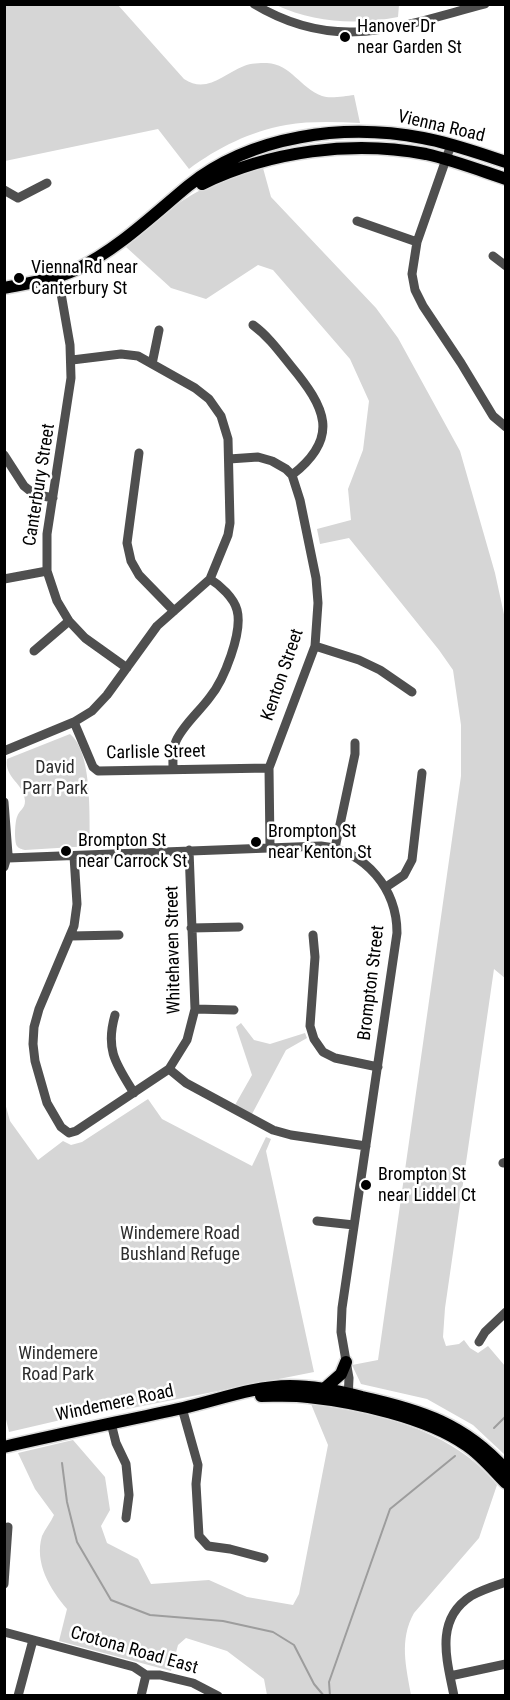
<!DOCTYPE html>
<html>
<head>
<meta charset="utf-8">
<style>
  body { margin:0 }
  #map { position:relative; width:510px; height:1700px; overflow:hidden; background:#fff; font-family:"Roboto Condensed",sans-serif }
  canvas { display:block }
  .frame { position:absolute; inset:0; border:6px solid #000; pointer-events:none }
</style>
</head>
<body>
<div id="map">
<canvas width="510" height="1700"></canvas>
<div class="frame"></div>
</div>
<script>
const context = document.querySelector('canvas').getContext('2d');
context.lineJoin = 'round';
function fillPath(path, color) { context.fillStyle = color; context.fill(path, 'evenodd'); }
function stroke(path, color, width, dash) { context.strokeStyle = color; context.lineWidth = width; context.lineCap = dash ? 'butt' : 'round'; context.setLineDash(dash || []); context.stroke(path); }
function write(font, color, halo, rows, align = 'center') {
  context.font = font + ' "Roboto Condensed",sans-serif'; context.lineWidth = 5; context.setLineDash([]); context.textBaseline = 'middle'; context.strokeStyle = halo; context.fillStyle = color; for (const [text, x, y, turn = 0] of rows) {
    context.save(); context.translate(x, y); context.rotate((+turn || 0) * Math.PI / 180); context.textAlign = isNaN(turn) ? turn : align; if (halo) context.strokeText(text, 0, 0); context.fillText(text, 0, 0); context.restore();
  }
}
const green = new Path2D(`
  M4,5H118L184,79C207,94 223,74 244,66C251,63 259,63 267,63C291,64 300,88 322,96C330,99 345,96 354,95L360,123C335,122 310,121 286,125C251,131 217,148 189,169L158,129L5,161Z
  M276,5H399L398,17C356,25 315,23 276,5Z
  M263,168L271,197L376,308L398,338L460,451L495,573L505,619L506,979L494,969L445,1308L443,1337L446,1346L459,1344L464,1340L470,1348L478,1353L488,1346L505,1366V1455L473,1425L427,1399L361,1384L352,1365L378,1360L461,776V725L453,670L439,650L349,538L320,544L317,529L351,520L348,489L363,450L369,401L350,359L273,270L258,265L206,299L171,288L126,247C140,235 154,221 169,210C196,190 230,174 263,168Z
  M70,734C93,753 89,818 90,846L25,850C22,849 19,849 17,846C14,841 15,822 17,817C19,810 25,809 25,801C24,783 4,778 7,759Z
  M241,1023L254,1040L270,1044L305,1033L307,1038L286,1050L252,1114L235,1105L252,1075L236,1027Z
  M148,1099L162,1119L252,1166L266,1137L271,1139L266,1151L314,1372L122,1410L121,1406L9,1432L4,1411L5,1103L10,1121L38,1160L63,1141L71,1145L82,1142Z
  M311,1404C379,1414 452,1429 497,1485L479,1538L414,1613C399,1640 406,1666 411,1695H267L264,1679L227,1651L186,1638L178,1645L171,1671L59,1641L67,1609C50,1589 34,1563 42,1536C45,1529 51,1522 54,1515L35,1489L18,1453L73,1440L105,1477L110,1510L101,1526L107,1543L138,1559L151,1584L209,1580L247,1597L293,1605L299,1594L328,1445Z`);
const stream = new Path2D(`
  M494,1428L506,1416
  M62,1463L67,1502L77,1542L111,1600L150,1615L223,1621L273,1632L294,1645L314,1684L324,1696
  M330,1696L329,1682L390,1509L455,1456`);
const minor = new Path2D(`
  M254,4C337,54 400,26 485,4
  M451,145L417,242L412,274L415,290L423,306L461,363L493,416L506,427
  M4,190L18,198L47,183
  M357,221L417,242
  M493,256L506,266
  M58,276L70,345L71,378L47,534V571L57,601L69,621L85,638L127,668
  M253,325C268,336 279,351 291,366C325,407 341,437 292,475
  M152,364L159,330
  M139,453L127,543L131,561L139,575L174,611
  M4,455L24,486L34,494L53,498
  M229,459L258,457L272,461L286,469L292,475L300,500L316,578L318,603L315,646L269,768L270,847
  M4,579L47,571
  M315,646L359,660L380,670L412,692
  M34,651L69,621
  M74,722L93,767L98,771L269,768
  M4,751L74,722L92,711L107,695L157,626L210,579L228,535L230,523L228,439L221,416L209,399L195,388L138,356L121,354L72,360
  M173,768C173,759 172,750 176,741C183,725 200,711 210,697C224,680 243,632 237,610C234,598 220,585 210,579
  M4,802L8,854L4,867
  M335,848L355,754V743
  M74,856L77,904L74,926L39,1009L34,1027L33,1044L35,1061L47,1103L61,1127L69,1133L76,1131L169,1069L187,1040L195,1009L189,850
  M8,858L321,846C366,851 397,889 397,933L342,1308L341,1332L349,1378L348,1400
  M386,887L404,875L412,860L422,773
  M191,928L239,927
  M313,935L315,957L310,1026L314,1039L323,1052L335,1058L378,1067
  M71,936L119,935
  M195,1009L234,1010
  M115,1015C105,1050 116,1064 134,1093
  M169,1069L186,1083L273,1130L291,1135L366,1146
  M503,1163L506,1162
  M317,1221L354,1225
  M479,1342L485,1332L506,1312
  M182,1408L198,1465L196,1484L199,1536L208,1546L230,1549L264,1558
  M111,1423L116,1443L126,1464L129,1495L126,1518
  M4,1584L8,1527
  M4,1632L134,1667L146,1675H160L193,1683L218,1696
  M450,1676L506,1664
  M18,1696L33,1640
  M141,1696L146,1675
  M454,1696C447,1660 434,1620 471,1596C481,1590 494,1586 506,1582`);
const major = new Path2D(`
  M202,184C270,151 352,140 426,154C453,160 479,170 506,179
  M4,288C28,283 53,280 75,270C117,250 153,215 188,186C252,135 344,123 423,138C451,143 478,153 506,162
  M324,1389L341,1374L346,1362
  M261,1396C277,1396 293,1395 308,1397C355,1402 426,1417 466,1445C481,1455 493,1470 506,1483
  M4,1447C64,1433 124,1421 183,1408C218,1400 254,1386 290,1386C314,1386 339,1391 362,1397C421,1410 465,1424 506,1470`);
const markers = [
  [345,37,6,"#000"],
  [19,278,6,"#000"],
  [256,842,6,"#000"],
  [66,851,6,"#000"],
  [366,1185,6,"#000"]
];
const poiNames = [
  ["Hanover Dr",357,27],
  ["near Garden St",357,48],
  ["Vienna Rd near",31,268],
  ["Canterbury St",31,289],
  ["Brompton St",268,832],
  ["near Kenton St",268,853],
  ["Brompton St",78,841],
  ["near Carrock St",78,862],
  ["Brompton St",378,1175],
  ["near Liddel Ct",378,1196]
];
const streetNames = [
  ["Vienna Road",441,127,13],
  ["Canterbury Street",40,485,-81],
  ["Kenton Street",283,675,-71],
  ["Carlisle Street",156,753,-1],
  ["Whitehaven Street",174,950,-91],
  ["Brompton Street",372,983,-83],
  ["Windemere Road",115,1404,-12],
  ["Crotona Road East",134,1651,16]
];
const parkNames = [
  ["David",55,768],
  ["Parr Park",55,789],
  ["Windemere Road",180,1234],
  ["Bushland Refuge",180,1255],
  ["Windemere",58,1354],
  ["Road Park",58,1375]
];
fillPath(green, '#d6d6d6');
stroke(stream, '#9d9d9d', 2);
stroke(major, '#dbdbdb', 15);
stroke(minor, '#4f4f4f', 9);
stroke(major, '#000', 12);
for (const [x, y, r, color] of markers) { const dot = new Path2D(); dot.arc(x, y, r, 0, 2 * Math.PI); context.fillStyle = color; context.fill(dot); stroke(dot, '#fff', 2); }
write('18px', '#000', '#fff', poiNames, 'left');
write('18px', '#000', '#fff', streetNames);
write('18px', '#2d2d2d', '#fff', parkNames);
</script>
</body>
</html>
